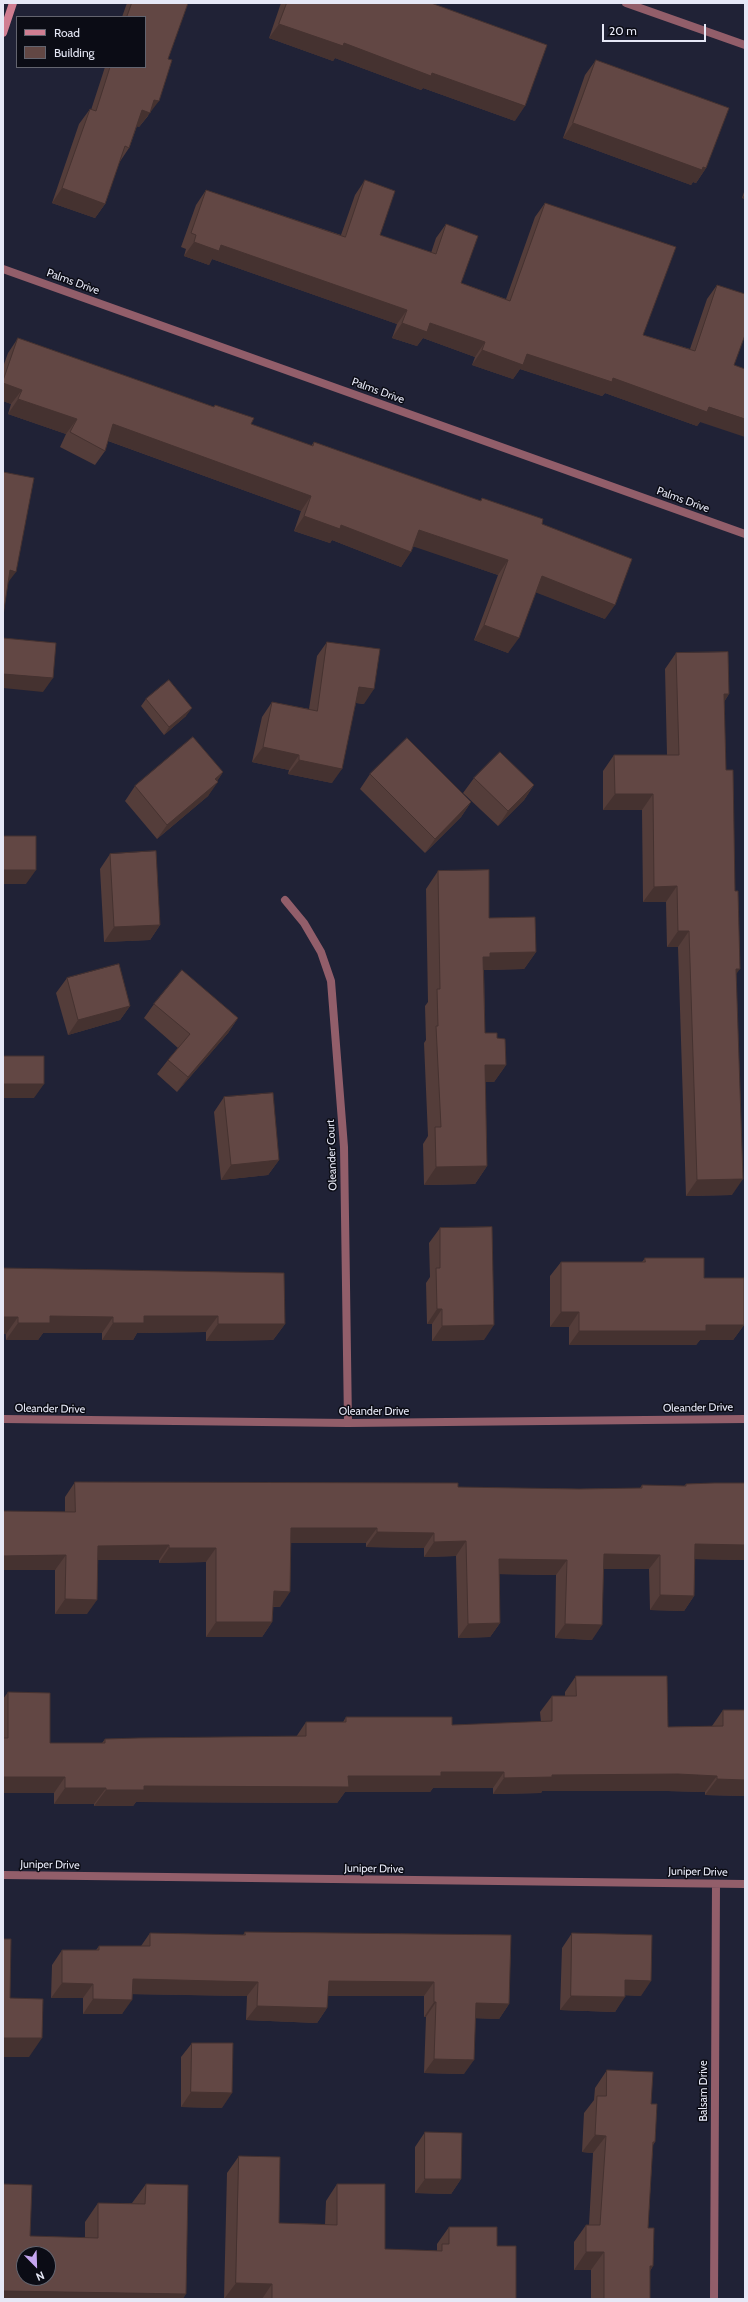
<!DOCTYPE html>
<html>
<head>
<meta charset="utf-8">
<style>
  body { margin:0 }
  #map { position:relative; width:748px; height:2302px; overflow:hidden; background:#202236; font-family:Cabin,sans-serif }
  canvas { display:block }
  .frame { position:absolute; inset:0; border:4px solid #e6e8f6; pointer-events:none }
  .legend { position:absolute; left:16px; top:16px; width:130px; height:52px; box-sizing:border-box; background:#0b0c15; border:1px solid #63646f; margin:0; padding:5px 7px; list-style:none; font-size:12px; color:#e6e8f6 }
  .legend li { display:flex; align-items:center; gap:8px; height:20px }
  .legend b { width:20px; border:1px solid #63646f }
  .north { position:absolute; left:16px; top:2246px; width:40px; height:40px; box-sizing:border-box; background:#0b0c15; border:1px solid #63646f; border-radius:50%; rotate:157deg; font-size:11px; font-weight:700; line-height:16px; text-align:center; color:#e6e8f6 }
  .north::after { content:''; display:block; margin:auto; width:14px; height:18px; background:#c6a6f0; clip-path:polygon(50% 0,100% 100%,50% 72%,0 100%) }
  .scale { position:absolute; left:602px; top:24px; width:104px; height:18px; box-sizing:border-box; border:2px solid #e6e8f6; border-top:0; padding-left:5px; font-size:12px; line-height:14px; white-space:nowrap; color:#e6e8f6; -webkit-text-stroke:3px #0b0c15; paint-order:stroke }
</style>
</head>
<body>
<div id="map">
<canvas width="748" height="2302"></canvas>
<div class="frame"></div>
<ul class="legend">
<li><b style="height:5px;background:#d07e92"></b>Road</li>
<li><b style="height:11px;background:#624744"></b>Building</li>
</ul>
<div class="north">N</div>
<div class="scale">20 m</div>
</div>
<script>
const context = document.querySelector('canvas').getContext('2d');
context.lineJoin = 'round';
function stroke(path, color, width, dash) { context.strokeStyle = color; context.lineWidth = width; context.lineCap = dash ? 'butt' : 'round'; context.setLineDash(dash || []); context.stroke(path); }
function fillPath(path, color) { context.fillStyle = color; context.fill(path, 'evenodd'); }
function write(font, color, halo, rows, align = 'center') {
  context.font = font + ' Cabin,sans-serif'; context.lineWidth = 3; context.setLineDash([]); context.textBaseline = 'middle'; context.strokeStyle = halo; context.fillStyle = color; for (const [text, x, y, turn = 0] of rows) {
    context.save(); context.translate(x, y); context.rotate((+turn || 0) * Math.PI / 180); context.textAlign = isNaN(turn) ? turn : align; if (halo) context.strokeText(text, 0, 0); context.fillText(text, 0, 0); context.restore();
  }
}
const street = new Path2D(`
  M626,3L745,45
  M3,269L745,534
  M285,900L304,923L321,952L331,981L344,1147L348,1423
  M3,1419L348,1423L745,1419
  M3,1875L745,1884
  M714,2299L716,1884`);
const secondary = new Path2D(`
  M3,33L13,3`);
const wall = new Path2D(`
  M127,3H188L168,59L148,116L139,127L137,126L129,148L119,163L105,204L95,218L52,203L79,124L90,109L91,110L105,67H145V17H122Z
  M281,3H431L515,121L423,88L421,90L335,58L333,61L269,38Z
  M596,60L706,168L696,183L693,182L691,185L563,138L585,75Z
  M365,180L380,235L431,253L436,238L446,224L461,283L506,299L535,217L545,203L643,335L690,349L707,299L717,285L700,422L697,426L605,393L602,396L520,369L513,379L472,365L475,357L423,338L417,346L392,338L397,324L212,259L209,265L184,256L186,249L181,247L196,205L206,190L341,235L355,195Z
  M745,189V199L742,198Z
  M18,338L214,407L215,405L251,424L311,446L314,442L480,501L482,498L542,524L605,619L536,592L508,653L474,640L498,575L414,546L401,567L332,540L330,543L294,531L301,511L108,441L105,451L95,465L60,447L66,434L8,414L11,404L3,401V367L8,353Z
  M327,642L364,704L356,703L332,783L288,774L289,770L252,762L262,717L272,702L309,709L317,656Z
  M676,653L729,694L724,702L726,770L736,974L732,1195L686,1196L678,947H667L666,902H643L642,810H603V771L614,755H667L665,669Z
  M146,699L186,716L164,735L141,706Z
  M223,772L217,781L208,796L157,839L125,801L135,786Z
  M370,774L471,802L461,817L425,853L360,789Z
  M474,778L534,785L524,800L498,826L463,793Z
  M110,854L160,925L150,940L104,942L100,869Z
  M438,871L489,918L536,952L524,969L484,970L485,1033L497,1038L506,1065L494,1082H485L487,1166L475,1184L424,1185L423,1144L428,1136L424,1043L426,1040L425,1006L428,1002L426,889Z
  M67,978L130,1006L120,1020L68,1035L56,993Z
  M154,1004L238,1018L228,1033L177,1092L157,1074L168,1060L178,1048L144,1018Z
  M224,1097L279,1160L268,1175L221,1180L214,1112Z
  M440,1228L484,1340L432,1341V1324H427L426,1283L430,1277L429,1243Z
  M645,1258L704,1278L744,1325L733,1340H700L696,1345H569V1327H550V1276L561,1262H642Z
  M3,1268L285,1324L273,1340L206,1341V1332L137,1333L133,1340H102V1333H43L38,1340H6Z
  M75,1482L579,1489L640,1488L642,1485L684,1486L686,1484L745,1483V1560L695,1559L694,1596L684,1611L650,1610L649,1569H604L592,1640L555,1638L556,1575L499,1574L500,1623L490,1637L458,1638L456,1556L424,1557V1548L366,1547V1543H291L280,1607H273L272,1622L262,1637H206V1562L159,1563V1560H97L87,1614H55V1570L65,1512V1497Z
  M576,1676L668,1727L712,1726L723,1710H745V1796L705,1795V1792L667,1791H542L541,1793L493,1794V1788H433L430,1792H345L337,1803L136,1802L133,1806H94V1804H54V1793H3V1699L8,1692L50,1743H102L105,1739L296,1737L306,1722H343L346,1717L452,1725L541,1722L540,1712L552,1696H565V1692Z
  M245,1932L511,1935L509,2004L499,2019L475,2018L464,2074L424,2073L426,2017H424V1996H328L327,2008L317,2023L246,2020L247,1996L132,1994L122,2014H83V1998H51L52,1965L62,1950H96L99,1946H141L150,1933L243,1935Z
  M572,1933L641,1996L625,1995L615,2012L560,2010L562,1948Z
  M192,2043L222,2108L181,2107V2057Z
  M607,2070L651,2104L655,2142L653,2145L648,2228L653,2266L650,2271V2299H591V2270H574V2242L586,2225H589L593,2153L582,2152L584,2113L594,2100L595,2088Z
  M425,2132L461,2179L451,2194L415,2193V2147Z
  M239,2156L279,2223L325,2224L326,2201L337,2184L385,2249L437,2251V2244L449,2227L497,2246L516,2299H224L227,2173Z
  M146,2184L183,2299L30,2236L85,2238V2222L98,2203H132Z`);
const shadedWall = new Path2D(`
  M279,24L344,43L432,73L525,106L515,121L423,88L421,90L335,58L333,61L269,38Z
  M154,100L159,101L139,127L132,125L142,110Z
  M573,123L706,168L696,183L693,182L691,185L563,138Z
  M62,188L105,204L95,218L52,203Z
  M745,194V199L742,198Z
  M194,242L221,245L407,310L397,324L212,259L209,265L184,256Z
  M402,323H430L485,342L475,357L423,338L417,346L392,338Z
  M482,350L527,354L613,378L709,407L745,419V437L700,422L697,426L605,393L602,396L520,369L513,379L472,365Z
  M3,383L22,390L11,404L3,401Z
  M18,399L77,419L66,434L8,414Z
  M113,424L311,496L301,511L103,439Z
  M304,516L341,525L411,552L401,567L332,540L330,543L294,531Z
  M419,530L508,560L498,575L409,545Z
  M10,570L16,572L6,585Z
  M542,576L615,605L605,619L532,591Z
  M484,625L519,638L508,653L474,640Z
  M3,674L53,678L43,692L3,688Z
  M359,687L374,689L364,704L349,702Z
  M724,694H729L718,710Z
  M192,708L186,716L164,735L169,727Z
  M263,747L299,755L289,770L252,762Z
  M299,760L342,769L332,783L288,774Z
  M223,772L214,786L218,782L208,796L157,839L167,825L215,779Z
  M534,785L524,800L498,826L508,811Z
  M615,794H653L642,810H603Z
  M471,802L461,817L425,853L435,839Z
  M3,870H36L26,884H3Z
  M677,886L666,902H643L654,887Z
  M160,925L150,940L104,942L114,927Z
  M678,931H689L678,947H667Z
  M536,952L524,969L481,970L483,957L490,953Z
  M736,969H740L728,985Z
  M130,1006L120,1020L68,1035L78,1020Z
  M238,1018L228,1033L177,1092L188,1077Z
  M485,1065H506L494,1082H473Z
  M3,1084H44L34,1098H3Z
  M279,1160L268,1175L221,1180L231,1165Z
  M487,1166L475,1184L424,1185L436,1167Z
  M743,1179L732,1195L686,1196L697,1180Z
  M437,1309H442L432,1324H427Z
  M561,1312H579L569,1327H550Z
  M50,1316L113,1317L102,1333H43L38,1340H6L18,1323Z
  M144,1316H218L206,1332L137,1333L133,1340H102L113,1323Z
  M3,1317H18L6,1334H3Z
  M218,1324H285L273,1340L206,1341Z
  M494,1325L484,1340L432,1341L442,1326Z
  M706,1325H744L733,1340H700L696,1345H569L579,1331Z
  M291,1528H377L366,1543H281Z
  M377,1532L434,1533L424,1548L366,1547Z
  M466,1541L456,1556L424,1557L434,1542Z
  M695,1544L745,1545V1560L685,1559Z
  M169,1545L159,1560H87L98,1546Z
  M169,1548H216L206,1562L159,1563Z
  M604,1554L660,1555L649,1569H594Z
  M66,1555L55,1570H3V1556Z
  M499,1559L567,1560L556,1575L489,1574Z
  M274,1591L290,1592L280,1607L264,1606Z
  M660,1595L694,1596L684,1611L650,1610Z
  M65,1599L97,1600L87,1614H55Z
  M216,1622H272L262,1637H206Z
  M500,1623L490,1637L458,1638L468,1624Z
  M565,1624L602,1625L592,1640L555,1638Z
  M441,1772H504L493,1788H433L430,1792H345L337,1803L136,1802L133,1806H94L106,1790L144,1786L348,1776Z
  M678,1774L717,1776L705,1792L667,1791H542L541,1793L493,1794L504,1778L552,1775Z
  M3,1777H65L54,1793H3Z
  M717,1779L745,1780V1796L705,1795Z
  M65,1788H106L94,1804H54Z
  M133,1979L258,1982L247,1996L122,1994Z
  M625,1980L651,1981L641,1996L615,1995Z
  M329,1981L434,1982L424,1996H319Z
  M62,1983L93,1984L83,1998H51Z
  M571,1996L625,1997L615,2012L560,2010Z
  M93,1999L132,2000L122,2014H83Z
  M434,2002H436L426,2017H424Z
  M476,2003L509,2004L499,2019L466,2018Z
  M257,2006L327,2008L317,2023L246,2020Z
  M3,2038H42L29,2057H3Z
  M434,2059L474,2060L464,2074L424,2073Z
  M191,2092L232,2093L222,2108L181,2107Z
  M595,2135L606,2136L593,2153L582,2152Z
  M425,2179H461L451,2194L415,2193Z
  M586,2252H604L591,2270H574Z
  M650,2266H653L641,2284Z
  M236,2283L272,2284L262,2299H224Z
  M3,2291L186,2294L183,2299H3Z`);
const building = new Path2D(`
  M132,3H188L168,59L172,60L159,101L154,100L150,113L142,110L129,148L125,146L105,204L62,188L90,109L96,111L110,67H145V17H127Z
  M287,3H431L547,45L525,106L432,73L431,76L344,43L343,46L279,24Z
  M596,60L729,108L706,168L703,167L702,170L573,123Z
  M365,180L395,191L380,235L436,254L446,224L478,236L461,283L510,301L545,203L676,247L643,335L695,351L717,285L745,294V335L734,365L745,369V419L709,407L707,412L613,378L612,382L527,354L523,365L482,350L485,342L430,323L427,332L402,323L407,310L221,245L219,251L194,242L196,235L191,233L206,190L345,237Z
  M18,338L214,407L215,405L254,418L251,424L313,446L314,442L481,501L482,498L543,519L542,524L632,559L615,605L542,576L519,638L484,625L508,560L419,530L411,552L341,525L340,529L304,516L311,496L113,424L105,451L70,432L77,419L18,399L22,390L3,383V381Z
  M3,472L34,478L16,572L10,570L3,616Z
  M3,638L56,643L53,678L3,674Z
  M327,642L380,649L374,689L359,687L342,769L299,760V755L263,747L272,702L317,711Z
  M728,652L729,694H724L726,770H733L735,891H738L740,969H736L743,1179L697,1180L689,931H678L677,886L654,887L653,794H615L614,755H679L676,653Z
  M169,680L192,708L169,727L146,699Z
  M193,737L223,772L215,779L218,782L167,825L135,786Z
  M407,738L471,802L435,839L370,774Z
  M500,752L534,785L508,811L474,778Z
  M3,836H36V870H3Z
  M156,851L160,925L114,927L110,854Z
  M489,870V918L535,917L536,952L490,953V957H483L485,1033H497V1038L505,1039L506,1065H485L487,1166L436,1167L435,1127H441L436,1026H438L437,989H440L438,871Z
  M119,964L130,1006L78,1020L67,978Z
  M182,970L238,1018L188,1077L168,1060L190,1034L154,1004Z
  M3,1056H44V1084H3Z
  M273,1093L279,1160L231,1165L224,1097Z
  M492,1227L494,1325L442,1326V1309H437L436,1268H440V1228Z
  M3,1254V1268L284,1273L285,1324H218V1316H144V1323H113V1317L50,1316V1323H18V1317H3Z
  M645,1258H704V1278H744V1325H706V1331H579V1312H561V1262H645Z
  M75,1482L458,1483V1487L579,1489L642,1488V1485L686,1486V1484L714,1483H745V1545L695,1544L694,1596L660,1595V1555L604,1554L602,1625L565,1624L567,1560L499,1559L500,1623L468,1624L466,1541L434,1542V1533L377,1532V1528H291L290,1592L274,1591L272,1622H216V1548H169V1545L98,1546L97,1600L65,1599L66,1555L3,1556V1511L75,1512Z
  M576,1676H667L668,1727L723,1726V1710H745V1780L717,1779V1776L678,1774L552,1775V1777L504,1778V1772H441V1776H348L349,1787L144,1786V1790H106V1788H65V1777H3V1738H8V1692L50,1693V1743H105V1739L138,1738L306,1736V1722H346V1717H452V1725L552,1721V1696H576Z
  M245,1932L511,1935L509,2004L476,2003L474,2060L434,2059L436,2002H434V1982L329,1981L327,2008L257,2006L258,1982L133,1979L132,2000L93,1999V1984L62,1983V1950H99V1946H150V1933L245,1935Z
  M572,1933L652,1935L651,1981L625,1980V1997L571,1996Z
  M3,1939H11L10,1998L43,1999L42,2038H3V2039Z
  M192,2043H233L232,2093L191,2092Z
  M607,2070L653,2072L651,2104H657L655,2142H653L648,2228H654L653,2266H650V2299H604V2252H586V2225H600L606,2136L595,2135L597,2096H606Z
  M425,2132L462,2133L461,2179H425Z
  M239,2156L280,2157L279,2223L337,2225V2184H385V2249L442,2251V2244H449V2227H497V2246H516V2299H272V2284L236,2283Z
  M3,2184L32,2185L30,2236L98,2238V2203L145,2204L146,2184L188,2185L186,2294L3,2291ZM24,2254H48V2278H24Z`);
const streetNames = [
  ["Palms Drive",73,282,20],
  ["Palms Drive",378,391,20],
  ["Palms Drive",683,500,20],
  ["Oleander Court",332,1155,-92],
  ["Oleander Drive",698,1408,-1],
  ["Oleander Drive",50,1409,1],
  ["Oleander Drive",374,1412],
  ["Juniper Drive",50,1865,1],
  ["Juniper Drive",374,1869,1],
  ["Juniper Drive",698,1872,1],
  ["Balsam Drive",704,2091,-90]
];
stroke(street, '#925e6a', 8);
stroke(secondary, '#d07e92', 8);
fillPath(wall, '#543d3a');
fillPath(shadedWall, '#453230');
fillPath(building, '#624744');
stroke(building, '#453230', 1);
write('11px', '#e6e8f6', '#0b0c15', streetNames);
</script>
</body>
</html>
